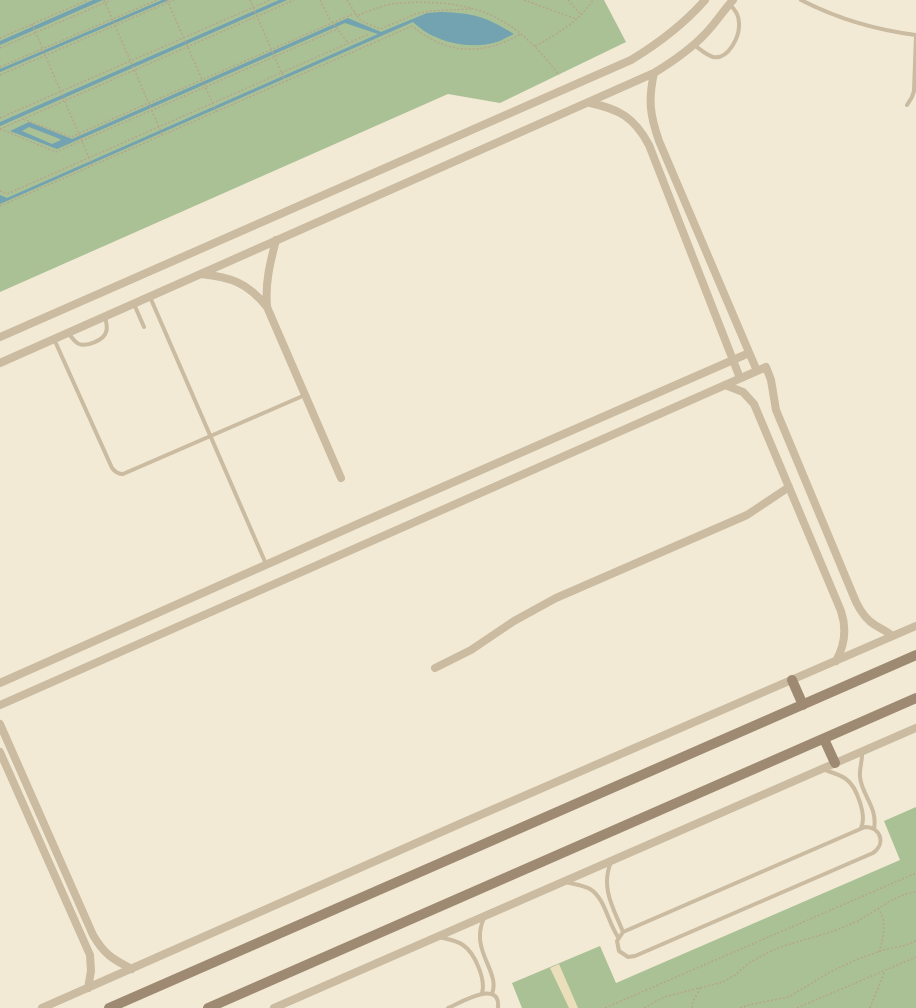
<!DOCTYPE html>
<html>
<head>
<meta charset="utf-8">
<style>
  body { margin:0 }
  canvas { display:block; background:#f2ead5 }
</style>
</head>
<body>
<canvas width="916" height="1008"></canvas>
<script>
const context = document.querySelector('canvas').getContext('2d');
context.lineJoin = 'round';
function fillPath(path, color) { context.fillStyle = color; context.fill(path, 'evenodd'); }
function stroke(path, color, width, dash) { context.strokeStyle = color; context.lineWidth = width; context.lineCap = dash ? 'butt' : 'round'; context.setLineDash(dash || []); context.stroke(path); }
const green = new Path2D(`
  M0,0H604L626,42L500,103L448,94L0,292Z
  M916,807V1008H522L512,983L600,946L616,983L900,860L884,821Z`);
const plaza = new Path2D(`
  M559,964L578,1008H569L550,968Z`);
const water = new Path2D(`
  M93,0H103L0,45V41Z
  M162,0H169L0,72V69Z
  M279,0H287L0,126V122Z
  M441,12C474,13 486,17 514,34C509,36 504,39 500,41C481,48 454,46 436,37C427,34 420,28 413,22L0,204V195L7,198L378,34L345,23L57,149L10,131L29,122L72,139L348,18L381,32L427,13ZM29,127L60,139L61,140L52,144L22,131Z`);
const path = new Path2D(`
  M104,0L162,134
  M167,0L216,111
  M250,0L285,81
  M320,0L329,18L348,43
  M347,0L357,16C368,11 379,7 391,4C428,0 472,2 504,22C526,35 543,54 559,75
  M524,0L576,19
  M568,0L581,15
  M357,16L361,21L380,29L416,14L429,11L471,9
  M32,24L92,165
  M0,38L88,0
  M535,46C558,34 578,22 593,0
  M0,48L111,0
  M0,67L157,0
  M0,75L174,0
  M0,118L270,0
  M23,119L71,137L355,13
  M0,129L56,152L338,29
  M0,129L294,0
  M0,191L7,194L369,34
  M0,206L412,26C448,55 481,56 521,34
  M878,908C887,922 884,936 879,952
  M605,1008L916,873
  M644,1008L664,997L723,982L735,975L749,963L765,954L780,947L834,931L858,921L890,901L905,894L916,892
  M692,1008V1004L700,988
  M740,1008L753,1004L789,997L830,972L858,959L883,950L903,946L916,941
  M797,1008L916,957
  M870,1008L885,971`);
const service = new Path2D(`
  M801,0C838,19 876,30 916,35
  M694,45C700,49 706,55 713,57C728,60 740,37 739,23C739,16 735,9 729,4
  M907,105L912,97L914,91L916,35
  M150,297L266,564
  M134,304L144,327
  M68,333C72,337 74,342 79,344C87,347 104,340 106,332C108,328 106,321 105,317
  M54,339L112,468C115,472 118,474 123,474L305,395
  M862,751C863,760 859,768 860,777C862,796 878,807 874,829
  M822,769C830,772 839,774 846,779C857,787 867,816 861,828
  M865,827C881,827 886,844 873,853L635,956L628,957L619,951L617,941L623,932Z
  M611,862C600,888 614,909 623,932
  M566,882C573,884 583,885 590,889C605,898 608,923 618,937
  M484,918C469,951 501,971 492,994
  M439,937C447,939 456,940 463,945C475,953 486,980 482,993
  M448,1008C460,1003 501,978 498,1008`);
const minor = new Path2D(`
  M654,73C648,100 650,115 659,141L757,371
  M590,103C619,109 634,117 649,145L740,378
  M201,274C231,277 248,283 267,307L341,478
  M267,306C265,283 270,263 276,240
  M0,337L631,60C659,43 683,25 705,0
  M0,363L654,73C672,62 690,50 705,34C715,24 723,11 733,0
  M725,385L743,392L754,404L841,611C847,629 845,645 836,661
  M435,668L471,650L514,621L556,598L747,515L789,487
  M0,683L360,523L749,353
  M0,705L766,367L771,380L776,410L856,602C861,612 866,620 875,625C881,629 887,631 892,636
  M0,724L93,935C104,954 112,959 132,969
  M0,752L90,955L91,971L88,988
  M42,1008L464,822L916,626
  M274,1008L916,728`);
const secondary = new Path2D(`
  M792,680L803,705
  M824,739L835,763
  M109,1008L916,655
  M208,1008L916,698`);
fillPath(green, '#aac195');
fillPath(plaza, '#ebdfbb');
fillPath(water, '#73a2b0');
stroke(path, '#b6a58b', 1.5, [2, 2]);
stroke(service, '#cabba1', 4);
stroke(minor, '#cabba1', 8);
stroke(secondary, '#9e8a72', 10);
</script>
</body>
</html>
